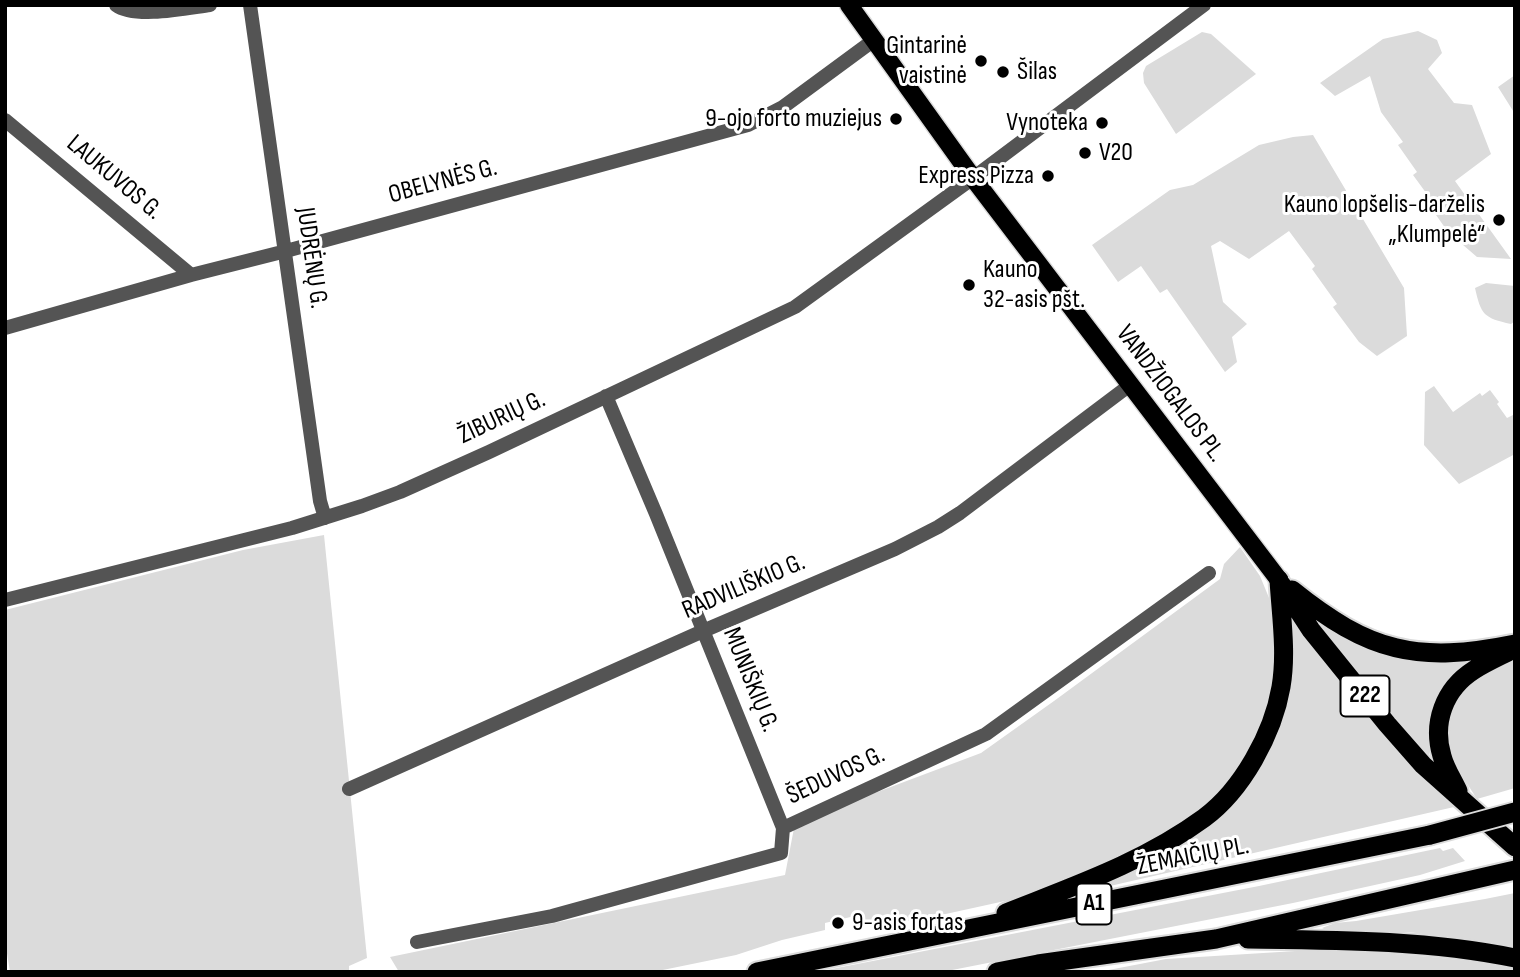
<!DOCTYPE html>
<html>
<head>
<meta charset="utf-8">
<style>
  body { margin:0 }
  #map { position:relative; width:1520px; height:977px; overflow:hidden; background:#fff; font-family:"Sofia Sans Condensed",sans-serif }
  canvas { display:block }
  .frame { position:absolute; inset:0; border:7px solid #000; pointer-events:none }
</style>
</head>
<body>
<div id="map">
<canvas width="1520" height="977"></canvas>
<div class="frame"></div>
</div>
<script>
const context = document.querySelector('canvas').getContext('2d');
context.lineJoin = 'round';
function fillPath(path, color) { context.fillStyle = color; context.fill(path, 'evenodd'); }
function stroke(path, color, width, dash) { context.strokeStyle = color; context.lineWidth = width; context.lineCap = dash ? 'butt' : 'round'; context.setLineDash(dash || []); context.stroke(path); }
function write(font, color, halo, rows, align = 'center') {
  context.font = font + ' "Sofia Sans Condensed",sans-serif'; context.lineWidth = 6; context.setLineDash([]); context.textBaseline = 'middle'; context.strokeStyle = halo; context.fillStyle = color; for (const [text, x, y, turn = 0] of rows) {
    context.save(); context.translate(x, y); context.rotate((+turn || 0) * Math.PI / 180); context.textAlign = isNaN(turn) ? turn : align; if (halo) context.strokeText(text, 0, 0); context.fillText(text, 0, 0); context.restore();
  }
}
const green = new Path2D(`
  M1418,31L1437,40L1442,53L1428,69L1454,103L1472,105L1491,154L1455,181L1511,259L1477,257L1448,232L1429,205L1432,201L1413,175L1417,172L1398,145L1403,142L1381,112L1370,76L1335,96L1320,83L1383,39Z
  M1202,32L1211,34L1256,74L1176,134L1144,83L1143,73L1146,66Z
  M1515,75V114L1498,87Z
  M1313,135L1404,288L1407,336L1377,356L1359,342L1333,307L1337,304L1312,269L1315,266L1289,231L1249,259L1220,241L1211,246L1223,302L1247,324L1232,337L1237,362L1225,372L1167,289L1160,293L1141,266L1118,282L1092,245L1170,190L1193,185L1259,145L1293,137Z
  M1486,283L1515,286V321L1511,324C1484,318 1481,315 1475,288Z
  M1434,386L1453,412L1480,393L1482,396L1490,390L1499,402L1497,404L1507,418L1515,414V454L1459,484L1424,445L1425,392Z
  M324,535L367,958L349,966V972H10L5,941V610L243,550Z
  M1240,547L1260,576L1274,610L1277,663L1263,724L1245,761L1206,808L1130,855L1014,899L923,919L901,922H861L859,915L825,923V930L782,940L736,955L653,972H399L390,957L785,875L795,823L981,753L1054,701L1220,579L1224,564Z
  M1291,620L1454,807L1110,886L1108,879L1254,773Z
  M1311,620L1366,646L1417,663L1468,661L1438,695L1430,726L1429,760Z
  M1515,656V788L1477,799L1453,762L1446,739L1454,698L1474,676Z
  M1440,848L1443,851L1453,848L1465,861L1420,875L1293,903L942,972H816L1259,886Z
  M1515,893V949L1503,946L1409,932L1332,933L1322,928L1335,923L1356,921L1485,899Z
  M1312,950C1380,952 1447,957 1515,967V972H1098L1166,959Z`);
const minor = new Path2D(`
  M116,5C135,19 187,8 210,5
  M250,5L320,501L325,518
  M5,120L191,275
  M5,328L191,275L286,251L748,125L783,107L874,40
  M5,600L292,528L362,506L400,492L489,452L795,307L973,178L1204,5
  M349,789L703,631L895,549L938,527L960,513L1130,385
  M783,828L986,734L1209,573
  M417,942L552,916L781,853L783,828L656,514L606,396`);
const primary = new Path2D(`
  M849,5L973,178L1279,580`);
const trunk = new Path2D(`
  M1281,584L1311,630L1387,724L1423,765L1515,847
  M1292,590C1369,652 1417,664 1515,644
  M1458,791C1453,780 1445,768 1442,756C1432,723 1444,689 1474,670C1485,663 1496,658 1508,652
  M1006,913C1074,886 1144,862 1204,818C1242,790 1273,734 1281,687C1287,652 1281,615 1279,580
  M1248,939C1338,940 1427,940 1515,958
  M757,972L1430,835
  M997,972L1038,964L1216,939L1515,870`);
const trunkBridge = new Path2D(`
  M1430,835L1515,812`);
const markers = [
  [981,61,7,"#000"],
  [1003,72,7,"#000"],
  [896,119,7,"#000"],
  [1102,123,7,"#000"],
  [1085,153,7,"#000"],
  [1048,176,7,"#000"],
  [1499,220,7,"#000"],
  [969,285,7,"#000"],
  [838,923,7,"#000"]
];
const shields = [
  [1365,696,49],
  [1094,904,35]
];
const shieldNames = [
  ["222",1365,696],
  ["A1",1094,904]
];
const poiNames = [
  ["Gintarinė",967,46],
  ["vaistinė",967,76],
  ["Šilas",1017,72,"left"],
  ["9-ojo forto muziejus",882,119],
  ["Vynoteka",1088,123],
  ["V20",1099,153,"left"],
  ["Express Pizza",1034,176],
  ["Kauno lopšelis-darželis",1485,205],
  ["„Klumpelė“",1485,235],
  ["Kauno",983,270,"left"],
  ["32-asis pšt.",983,300,"left"],
  ["9-asis fortas",852,923,"left"]
];
const streetNames = [
  ["LAUKUVOS G.",114,178,40],
  ["OBELYNĖS G.",443,182,-15],
  ["JUDRĖNŲ G.",311,258,82],
  ["VANDŽIOGALOS PL.",1170,394,53],
  ["ŽIBURIŲ G.",502,418,-25],
  ["RADVILIŠKIO G.",744,587,-23],
  ["MUNIŠKIŲ G.",750,680,68],
  ["ŠEDUVOS G.",836,776,-25],
  ["ŽEMAIČIŲ PL.",1193,857,-11]
];
fillPath(green, '#dbdbdb');
stroke(primary, '#dbdbdb', 21);
stroke(trunk, '#dbdbdb', 23);
stroke(minor, '#545454', 14);
stroke(primary, '#000', 18);
stroke(trunk, '#000', 19);
stroke(trunkBridge, '#dbdbdb', 23, []);
stroke(trunkBridge, '#000', 19);
for (const [x, y, r, color] of markers) { const dot = new Path2D(); dot.arc(x, y, r, 0, 2 * Math.PI); context.fillStyle = color; context.fill(dot); stroke(dot, '#fff', 2.5); }
for (const [x, y, w] of shields) { const box = new Path2D(); box.roundRect(x - w / 2, y - 20.5, w, 41, 5); context.fillStyle = '#fff'; context.fill(box); stroke(box, '#000', 2); }
write('bold 24px', '#000', null, shieldNames);
write('26px', '#000', '#fff', poiNames, 'right');
write('26px', '#000', '#fff', streetNames);
</script>
</body>
</html>
